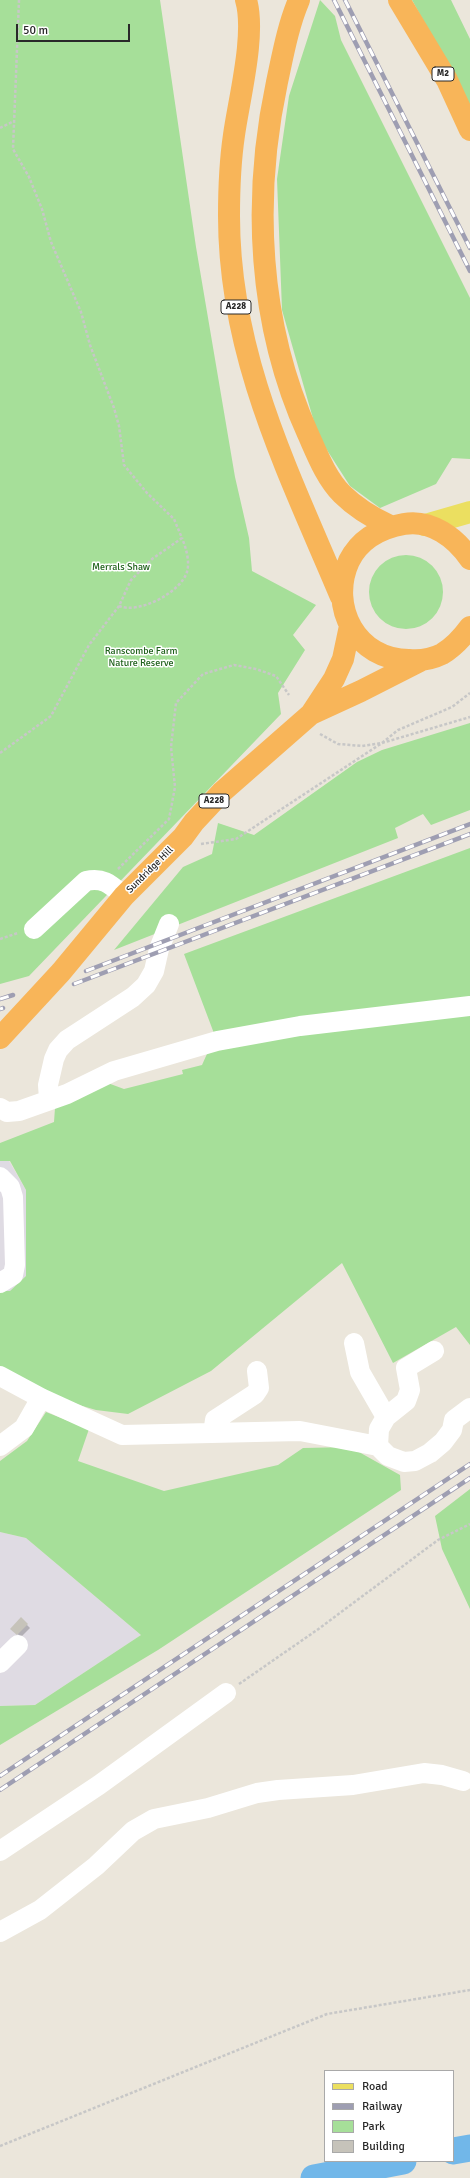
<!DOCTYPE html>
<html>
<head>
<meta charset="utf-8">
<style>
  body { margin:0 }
  #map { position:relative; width:470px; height:2178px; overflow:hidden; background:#ebe6db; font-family:Signika,sans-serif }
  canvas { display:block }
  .legend { position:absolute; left:324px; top:2070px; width:130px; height:92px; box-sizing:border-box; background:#fff; border:1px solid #a9a9a9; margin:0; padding:5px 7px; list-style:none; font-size:12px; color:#292929 }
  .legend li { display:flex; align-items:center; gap:8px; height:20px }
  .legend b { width:20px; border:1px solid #a9a9a9 }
  .scale { position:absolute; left:16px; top:24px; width:114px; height:18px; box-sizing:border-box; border:2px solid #292929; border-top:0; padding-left:5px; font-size:12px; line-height:14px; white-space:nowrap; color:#292929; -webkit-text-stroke:3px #fff; paint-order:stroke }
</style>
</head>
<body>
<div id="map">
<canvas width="470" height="2178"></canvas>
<ul class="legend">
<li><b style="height:5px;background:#ebdf60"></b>Road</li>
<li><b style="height:5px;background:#9e9eb2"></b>Railway</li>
<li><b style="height:11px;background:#a6df99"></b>Park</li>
<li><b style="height:11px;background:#c6c3ba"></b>Building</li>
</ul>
<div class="scale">50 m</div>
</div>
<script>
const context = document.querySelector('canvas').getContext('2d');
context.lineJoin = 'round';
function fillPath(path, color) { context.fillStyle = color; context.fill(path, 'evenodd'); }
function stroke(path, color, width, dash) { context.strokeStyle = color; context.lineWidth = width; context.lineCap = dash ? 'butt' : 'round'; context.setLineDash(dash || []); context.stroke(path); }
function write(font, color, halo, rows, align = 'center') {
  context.font = font + ' Signika,sans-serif'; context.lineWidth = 3; context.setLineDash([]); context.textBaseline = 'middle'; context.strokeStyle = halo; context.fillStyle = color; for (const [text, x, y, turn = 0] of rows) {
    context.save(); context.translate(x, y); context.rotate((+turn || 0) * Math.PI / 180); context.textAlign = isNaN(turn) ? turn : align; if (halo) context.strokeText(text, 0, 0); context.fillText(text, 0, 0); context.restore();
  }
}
const industrial = new Path2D(`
  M0,1161H9L26,1190V1276L10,1291H0Z
  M0,1532L26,1538L141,1635L35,1705L0,1706Z`);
const green = new Path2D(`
  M0,0H160L196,247L235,477L249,538L252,571L316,605L293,635L305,650L278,693L281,714L29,976L0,984Z
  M320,0L335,16L341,40L470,298V459L452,458L436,484L380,508L350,486L318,436L282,310L277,179L289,96Z
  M412,0H451L470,39V111L449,67Z
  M369 592a37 37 0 1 1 74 0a37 37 0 1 1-74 0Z
  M470,723V810L431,825L423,814L395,828L398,838L114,950L183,867L212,854L218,823L254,835L357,762L382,750Z
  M470,848V1345L456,1327L393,1363L342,1263L211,1371L128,1414L96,1410L62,1400L0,1369V1291H10L26,1276V1190L10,1161H0V1143L54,1122L55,1108L105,1082L124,1089L183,1074L182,1070L202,1065L215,1036L184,954Z
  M46,1412L89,1429L78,1461L164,1491L278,1465L303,1448L350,1447L400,1475L401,1490L158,1650L0,1745V1706L35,1705L141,1635L26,1538L0,1532V1461L27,1441Z
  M470,1489V1609L442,1549L435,1516Z`);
const shadow = new Path2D(`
  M21,1619L30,1628L21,1637L12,1629Z`);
const river = new Path2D(`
  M453,2151L470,2148
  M314,2178L403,2161`);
const building = new Path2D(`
  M21,1617L28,1624L17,1635L10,1629Z`);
const path = new Path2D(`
  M0,128L14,121
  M119,606C139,614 180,593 187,572C190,561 186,548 182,538
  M320,734L338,744L362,746L382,743L398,730L452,707L470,693
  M0,753L51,716L89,645L119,606L131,580L152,559L182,538L174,519L147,493L124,465L119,426L114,408L90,345L81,312L51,242L42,209L29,177L13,149L19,0
  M201,844L236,839L382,743L470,717
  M118,869L169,819L175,787L171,747L176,703L203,674L234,665L256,669L276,676L289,695
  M0,939L18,933
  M239,1684L317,1630L438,1540L470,1524
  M0,2146L327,2014L470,1990`);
const minor = new Path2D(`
  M34,929L86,881C104,877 111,885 124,896
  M49,1099L48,1085L54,1059L58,1050L67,1040L133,997L146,985L154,971L159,949L169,924
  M0,1108L7,1112L19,1111L67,1094L114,1071L217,1041L300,1026L470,1006
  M0,1177L10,1187L13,1197L15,1265L13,1275L0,1283
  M354,1343L360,1372L386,1417
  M0,1376L41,1398L122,1435L300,1431L378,1446L388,1456L404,1462L415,1461L430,1453L443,1442L452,1430L454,1420L470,1408
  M213,1433L215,1420L255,1394L259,1388L257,1371
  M0,1446L24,1428L41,1398
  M378,1446L379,1429L386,1417L406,1401L410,1390L406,1368L434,1351
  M0,1663L18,1645
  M0,1851L99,1785L226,1693
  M0,1932L40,1910L96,1866L133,1831L154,1819L208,1808L257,1793L278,1790L353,1785L424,1773L442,1775L463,1781`);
const major = new Path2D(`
  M425,525L470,512`);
const highway = new Path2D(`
  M246,0C256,34 239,99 234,135C230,162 229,189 229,216C229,356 288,471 341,597
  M299,0C288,26 283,54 277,82C252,199 258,324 308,434C317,454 326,478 342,494C356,508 373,518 390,526
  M399,0L447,80L470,130
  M470,559C456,538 431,519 404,524C381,528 360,539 349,561C328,607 357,660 409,660C420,661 432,659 442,654C454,647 462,638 470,627
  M311,714L361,691L420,661
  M0,1038L61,972L124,896L183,837L194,822L222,792L311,714L334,679L343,659L350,626`);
const rail = new Path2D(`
  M334,0L470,271
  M345,0L470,248
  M86,971L470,824
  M74,984L470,834
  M0,999L13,995
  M0,1009L3,1008
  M0,1776L470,1464
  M0,1790L470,1478`);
const shields = [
  [443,74,22],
  [236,307,30],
  [214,801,30]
];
const shieldNames = [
  ["M2",443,74],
  ["A228",236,307],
  ["A228",214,801]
];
const parkNames = [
  ["Merrals Shaw",121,567],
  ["Ranscombe Farm",141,651],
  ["Nature Reserve",141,663]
];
const streetNames = [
  ["Sundridge Hill",150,870,-45]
];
fillPath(industrial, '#dfdbe3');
fillPath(green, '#a6df99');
fillPath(shadow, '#0003');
stroke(river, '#71b7e9', 27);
fillPath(building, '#c6c3ba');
stroke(path, '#c7c7c7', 2.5, [3, 2]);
stroke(minor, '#fff', 20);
stroke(major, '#ebdf60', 22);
stroke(highway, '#f8b559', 22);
stroke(rail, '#9e9eb2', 4.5);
stroke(rail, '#fff', 3, [9]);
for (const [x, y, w] of shields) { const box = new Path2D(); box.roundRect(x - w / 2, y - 7, w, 14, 3); context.fillStyle = '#fff'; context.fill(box); stroke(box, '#292929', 1); }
write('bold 9px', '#292929', null, shieldNames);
write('10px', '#20621c', '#fff', parkNames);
write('10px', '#292929', '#fff', streetNames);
</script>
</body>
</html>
